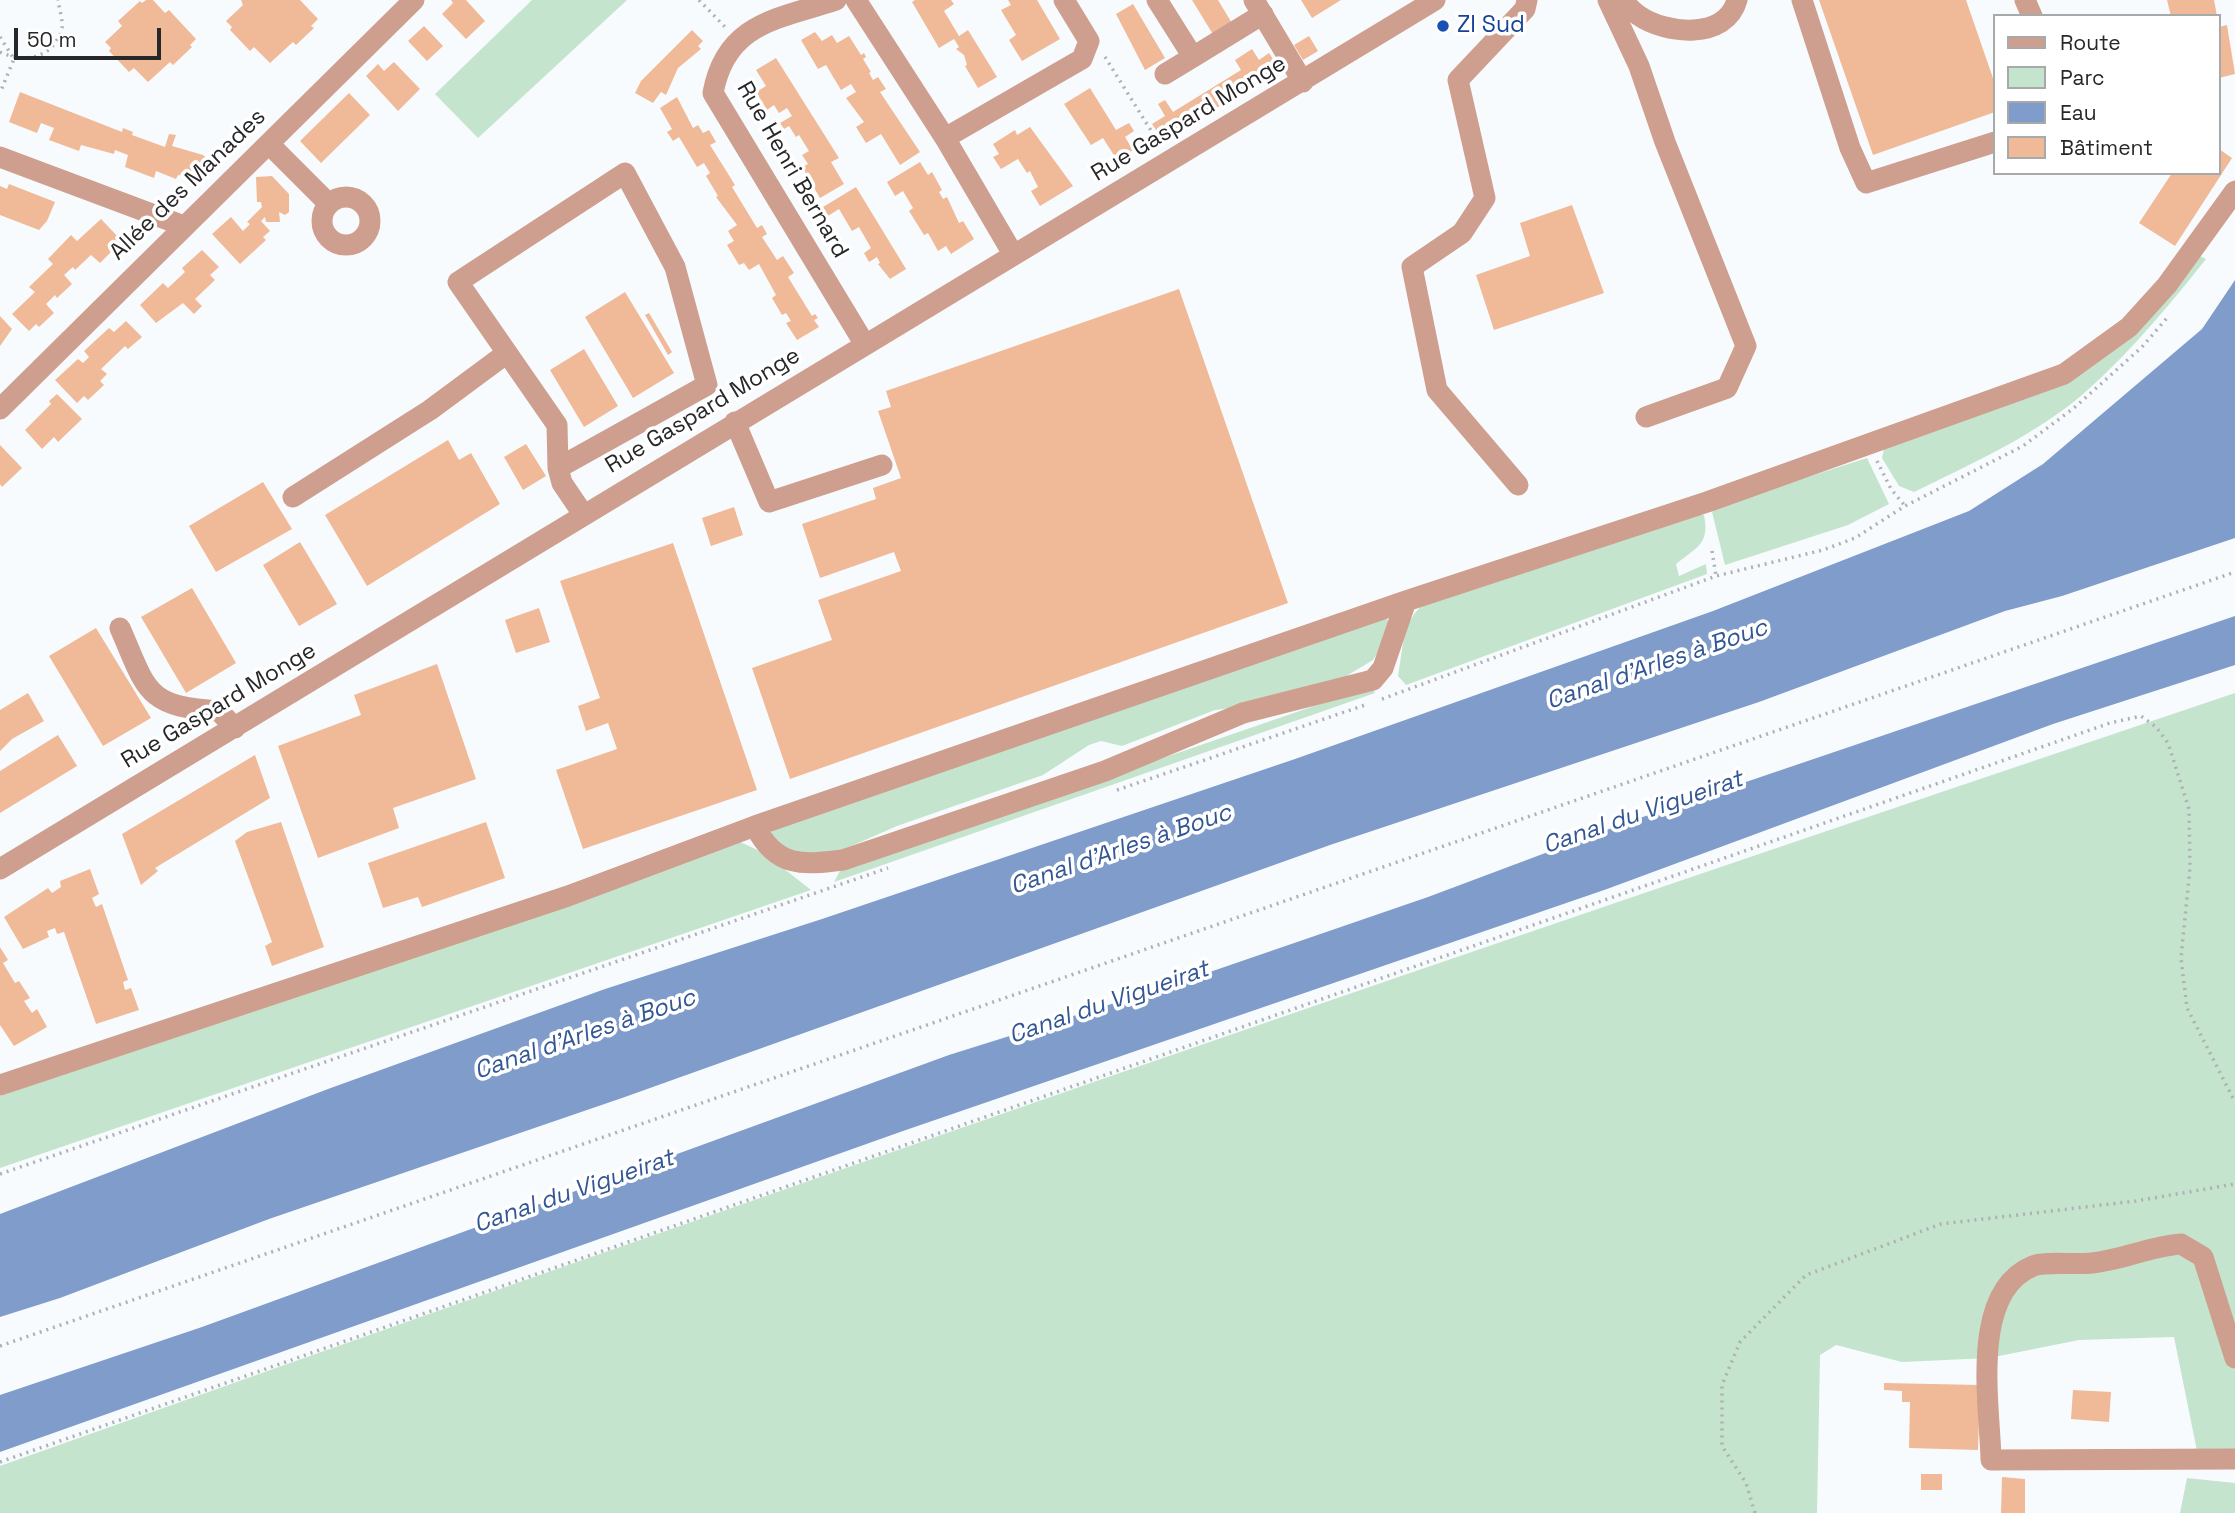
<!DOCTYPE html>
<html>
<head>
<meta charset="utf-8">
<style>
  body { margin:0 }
  #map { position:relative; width:2235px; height:1513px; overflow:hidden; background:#f8fbfe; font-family:"Space Grotesk",sans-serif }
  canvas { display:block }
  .legend { position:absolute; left:1993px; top:14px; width:228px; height:161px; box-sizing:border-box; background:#fff; border:2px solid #a8a9a9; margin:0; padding:9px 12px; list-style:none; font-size:21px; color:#262729 }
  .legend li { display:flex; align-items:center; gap:14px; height:35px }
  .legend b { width:35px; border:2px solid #a8a9a9 }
  .scale { position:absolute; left:14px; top:28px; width:147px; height:32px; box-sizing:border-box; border:4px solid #262729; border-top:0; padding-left:9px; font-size:21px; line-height:24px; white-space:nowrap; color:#262729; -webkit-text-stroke:5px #fff; paint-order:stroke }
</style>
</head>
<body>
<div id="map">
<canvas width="2235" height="1513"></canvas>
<ul class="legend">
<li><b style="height:9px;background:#ce9e8e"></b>Route</li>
<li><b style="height:19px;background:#c4e4cd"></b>Parc</li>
<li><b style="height:19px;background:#7f9ccb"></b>Eau</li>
<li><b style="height:19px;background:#f0b997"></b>Bâtiment</li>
</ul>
<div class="scale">50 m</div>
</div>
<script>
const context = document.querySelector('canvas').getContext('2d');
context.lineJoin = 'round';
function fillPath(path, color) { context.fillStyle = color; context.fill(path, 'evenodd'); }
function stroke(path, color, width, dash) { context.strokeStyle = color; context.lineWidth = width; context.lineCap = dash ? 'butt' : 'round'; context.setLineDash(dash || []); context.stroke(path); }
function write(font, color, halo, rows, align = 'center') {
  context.font = font + ' "Space Grotesk",sans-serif'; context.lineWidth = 7; context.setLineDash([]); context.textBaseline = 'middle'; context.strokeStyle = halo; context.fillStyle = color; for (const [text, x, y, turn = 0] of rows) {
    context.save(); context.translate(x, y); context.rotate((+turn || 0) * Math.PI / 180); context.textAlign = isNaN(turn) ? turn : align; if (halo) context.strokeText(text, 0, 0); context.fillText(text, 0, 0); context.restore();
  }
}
const green = new Path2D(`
  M532,0H627L478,138L435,94Z
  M2194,253L2206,259C2167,308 2125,359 2076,400C2027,439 1969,465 1914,492L1899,486L1882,458L1884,449L2060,382Z
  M1867,458L1889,504L1848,525L1725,565L1712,512L1723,504Z
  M1696,513L1704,515C1710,544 1697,547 1676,564L1679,576L1706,564L1707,574L1406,685L1398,676C1403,648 1402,618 1427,602Z
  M1387,618L1391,632L1373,660L1343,678L1263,704L1215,710L1122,746L1101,741L1089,745L1043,775L897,826L838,852L802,856L773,843L771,832L780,824Z
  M1372,686L1375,693L834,882L841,869Z
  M2235,693V1452L2197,1451L2174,1337L2079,1340L1989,1358L1902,1362L1836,1345L1820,1355L1817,1513H0V1466C743,1201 1488,944 2235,693Z
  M738,841L764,853L811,890L0,1168V1096Z
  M2187,1478L2235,1483V1513H2180Z`);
const water = new Path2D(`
  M2235,280V538L2062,596L2005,611L1759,702L1330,845L622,1098L269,1219L60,1298L0,1317V1214L328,1089L605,989L822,919L1295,759L1713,611L1969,511L2043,464L2202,329Z
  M2235,616V665L2053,724L1607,889L903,1131L0,1452V1395L202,1327L949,1055L1175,984L1428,897L1628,822Z`);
const building = new Path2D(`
  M146,0H153L165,13L169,10L196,39L190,45L192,47L173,65L170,62L148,82L134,68L129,72L109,51L111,48L105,42L122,26L118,21L140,1L142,3Z
  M241,0H300L318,19L311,26L314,28L296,45L293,42L270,63L254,47L250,51L230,30L232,27L226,21L243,5Z
  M451,0H466L485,21L466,39L442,14L453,3Z
  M915,0H951L954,4L944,11L959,36L968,30L997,77L978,88L965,66L967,65L964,55L956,49L959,47L954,39L939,48L912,2Z
  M1008,0H1037L1060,39L1022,61L1009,40L1016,35L1001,10L1011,5Z
  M1192,0H1218L1233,25L1214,36Z
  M1301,0H1341L1312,18Z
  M1819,0H1966L1995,84V112L1873,155Z
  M2167,0H2214L2217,16H2171Z
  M1133,4L1165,58L1145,70L1116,14Z
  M2227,25L2235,74L2219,78V27Z
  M424,26L443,46L427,61L408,41Z
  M692,30L703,41L698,46L701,49L678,68L666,95L661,92L653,103L635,93L641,81Z
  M815,32L822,41L832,35L837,43L849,36L861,55L864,53L866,57L863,59L871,72L869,73L873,80L878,77L886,89L880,92L920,152L900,165L881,134L866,143L856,127L864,122L846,98L856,92L851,84L841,90L826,65L818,69L801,40Z
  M1309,36L1318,51L1303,60L1294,45Z
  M1252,49L1259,60L1269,53L1280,70L1163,140L1152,124L1165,116L1158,104L1165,100L1173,112L1241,70L1235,60Z
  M776,58L839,158L831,162L844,184L820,198L802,167L808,164L802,155L809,151L799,135L796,137L789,126L784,129L780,123L792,116L787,108L779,113L774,105L767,110L756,92L766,86L756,70Z
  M394,62L420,89L398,111L366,76L378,64L384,71Z
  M1090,88L1116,130L1129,123L1134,131L1125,137L1133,150L1117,160L1103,138L1091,145L1064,104Z
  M20,92L122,132L123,128L133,132L132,135L165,147L169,134L176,135L172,146L203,155L209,160L194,177L178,175L176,179L156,171L154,178L125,167L128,155L115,150L114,154L81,145L79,151L49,140L54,128L41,123L37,133L9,122Z
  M349,93L370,115L321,163L300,141Z
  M677,97L693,128L698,125L703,133L709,130L716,142L710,145L735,185L732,187L757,228L762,225L767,234L762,237L777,260L783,256L794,273L788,277L812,316L815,314L818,318L814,320L819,327L797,340L786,323L791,321L786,313L782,315L772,298L776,295L759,264L749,270L744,263L739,265L727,245L734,241L728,231L737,225L716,197L718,196L706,176L710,173L704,163L697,167L679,137L673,141L667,132L672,129L660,108Z
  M1030,127L1073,186L1040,206L1031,191L1038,187L1030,171L1027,173L1018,159L1001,169L993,157L999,154L993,144L1015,130L1017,135Z
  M2219,149L2232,158L2175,246L2139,223L2172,173H2219Z
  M920,162L928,175L932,172L942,190L939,192L943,199L947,197L959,223L963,221L974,239L951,254L946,246L938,251L928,233L924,235L909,211L913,208L903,191L895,196L887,182Z
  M272,176L289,194V212L285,215L279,212L280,222H266L265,217L261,221L270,231L263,237L266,240L240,264L212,234L231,217L243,231L250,224L247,222L262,207L261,202H257L256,177Z
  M9,184L55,202L47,221L39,230L0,215V186L7,189Z
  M856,187L906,269L890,279L878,264L880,263L877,257L869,262L864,253L871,248L859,227L852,231L839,209L828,216L823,207Z
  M1572,205L1604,293L1494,330L1476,275L1530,256L1520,223Z
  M101,219L122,241L100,263L91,255L75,270L73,267L64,275L72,284L57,298L55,295L46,304L54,313L39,327L36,324L29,331L12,314L35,292L29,287L53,264L48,259L71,235L77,241Z
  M202,250L219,267L210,275L215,280L195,299L202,306L194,314L183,303L156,323L140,305L163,283L168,288L185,272L182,268Z
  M1179,289L1288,603L790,779L752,668L832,640L818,600L901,571L894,552L820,578L802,524L876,499L873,488L901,478L878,411L891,407L886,391Z
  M625,292L674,373L633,398L585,317Z
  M649,313L672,352L668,355L645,315Z
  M0,316L12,329L0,346Z
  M126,321L142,337L128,349L125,346L101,369L107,374L100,381L104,385L88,400L84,396L77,403L55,380L78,359L83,363L89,357L84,351L109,328L114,332Z
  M584,349L618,406L584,427L550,370Z
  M57,394L82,419L58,442L54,437L42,449L25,430L51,404L49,401Z
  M448,440L459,460L471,453L500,504L367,586L325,515Z
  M526,444L546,476L523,490L504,457Z
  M0,445L22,468L2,487L0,484Z
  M263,482L292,529L216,572L189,526Z
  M734,507L743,535L711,546L702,518Z
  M300,542L337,604L299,626L263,565Z
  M673,543L757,790L583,849L556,770L617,749L608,723L586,731L578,706L600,698L560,581Z
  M192,588L236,663L186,693L141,617Z
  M539,608L550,642L516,653L505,620Z
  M96,628L151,718L103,746L49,656Z
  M437,664L476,779L393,808L399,828L318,858L278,746L361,715L354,695Z
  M28,693L44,721L12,739L0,751V710Z
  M58,735L77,766L0,813V771Z
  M255,755L270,798L155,868L158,871L141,885L122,834Z
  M281,822L324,947L272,966L265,946L272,942L235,841L247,832Z
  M486,822L505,878L422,907L418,897L383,908L368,863Z
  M90,869L99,894L92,898L96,907L102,904L128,980L123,982L125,990L131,988L139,1010L96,1024L64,932L57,934L55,928L47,931L49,937L23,949L4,917L48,888L52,893L61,887L60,881Z
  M0,947L8,960L3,963L15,983L19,981L30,998L24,1001L32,1013L37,1009L47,1027L14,1046L0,1025Z
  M1884,1383L1980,1385L1978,1450L1909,1448L1910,1402H1902V1391L1884,1390Z
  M2073,1390L2111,1392L2109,1422L2071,1419Z
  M1921,1474H1942V1490H1921Z
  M2002,1477L2025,1479V1513H2001Z`);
const path = new Path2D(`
  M699,0L726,28
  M0,37L14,59L0,93
  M0,52C25,64 54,58 62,28C63,20 59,8 58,0
  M1105,57L1160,145
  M1877,461L1891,489L1905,506
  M1712,551L1716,576
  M1382,699L1716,576L1823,550L1855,538L1905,506L2023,446L2074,408L2142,347L2167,318
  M1117,790L1365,705
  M0,1174L888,868
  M0,1346L2235,572
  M0,1462L2110,723L2141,716L2156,727L2168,743L2189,809L2190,868L2181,958L2187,1008L2235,1102
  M1755,1513L1746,1483L1722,1446V1385L1740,1342L1806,1275L1941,1224L2136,1201L2235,1184`);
const minor = new Path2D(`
  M836,0C779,19 726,22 713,93L864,343
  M856,0L945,138
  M1157,0L1193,57L1263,14
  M1254,0L1303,82
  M1608,0L1639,66L1665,142L1746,346L1727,388L1646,417
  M1622,0C1627,5 1632,11 1638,15C1666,35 1726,40 1737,0
  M1802,0L1850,148L1866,183L1995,142
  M2025,0L2032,16
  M1165,74L1193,57
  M269,144L329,204
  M0,157L184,226
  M322 221a24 24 0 1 1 48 0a24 24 0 1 1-48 0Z
  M1013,254L945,138L1082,59L1089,41L1064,0
  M0,409L414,0
  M735,422L769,502L882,465
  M558,468L557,425L458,282L625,173L675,267L707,385L558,468L562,483L583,514
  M1518,485L1437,390L1412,267L1462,233L1485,198L1458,80L1525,9L1527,0
  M293,497L430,410L507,353
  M120,628C147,690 145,707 219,711L235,728
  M755,826C776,868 803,865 843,860L1105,771L1243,713L1373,680L1383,668L1406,601
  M0,869L1435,0
  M0,1085L568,896L755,826L1406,601L1707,502L2064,374L2129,327L2167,285L2235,191
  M2235,1358L2203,1257L2181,1244C2151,1246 2122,1260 2092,1263C2076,1265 2045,1261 2033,1266C1969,1292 1990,1405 1991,1460L2235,1459`);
const markers = [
  [1443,26,7,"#1a4fb4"]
];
const transitNames = [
  ["ZI Sud",1457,26]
];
const streetNames = [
  ["Rue Gaspard Monge",1189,119,-31],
  ["Rue Henri Bernard",792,170,60],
  ["Allée des Manades",188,185,-44],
  ["Rue Gaspard Monge",703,411,-31],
  ["Rue Gaspard Monge",219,706,-31]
];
const waterNames = [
  ["Canal d'Arles à Bouc",1657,665,-19],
  ["Canal du Vigueirat",1643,813,-19],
  ["Canal d'Arles à Bouc",1121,850,-19],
  ["Canal du Vigueirat",1109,1003,-19],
  ["Canal d'Arles à Bouc",585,1035,-19],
  ["Canal du Vigueirat",574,1192,-19]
];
fillPath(green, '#c4e4cd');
fillPath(water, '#7f9ccb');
fillPath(building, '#f0b997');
stroke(path, '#aeb0b3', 3.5, [2, 5]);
stroke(minor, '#ce9e8e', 21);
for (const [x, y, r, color] of markers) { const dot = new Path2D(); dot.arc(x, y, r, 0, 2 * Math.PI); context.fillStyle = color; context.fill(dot); stroke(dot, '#fff', 2.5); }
write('23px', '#164399', '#fff', transitNames, 'left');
write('23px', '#262729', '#fff', streetNames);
write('italic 24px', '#335794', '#fff', waterNames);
</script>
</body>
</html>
